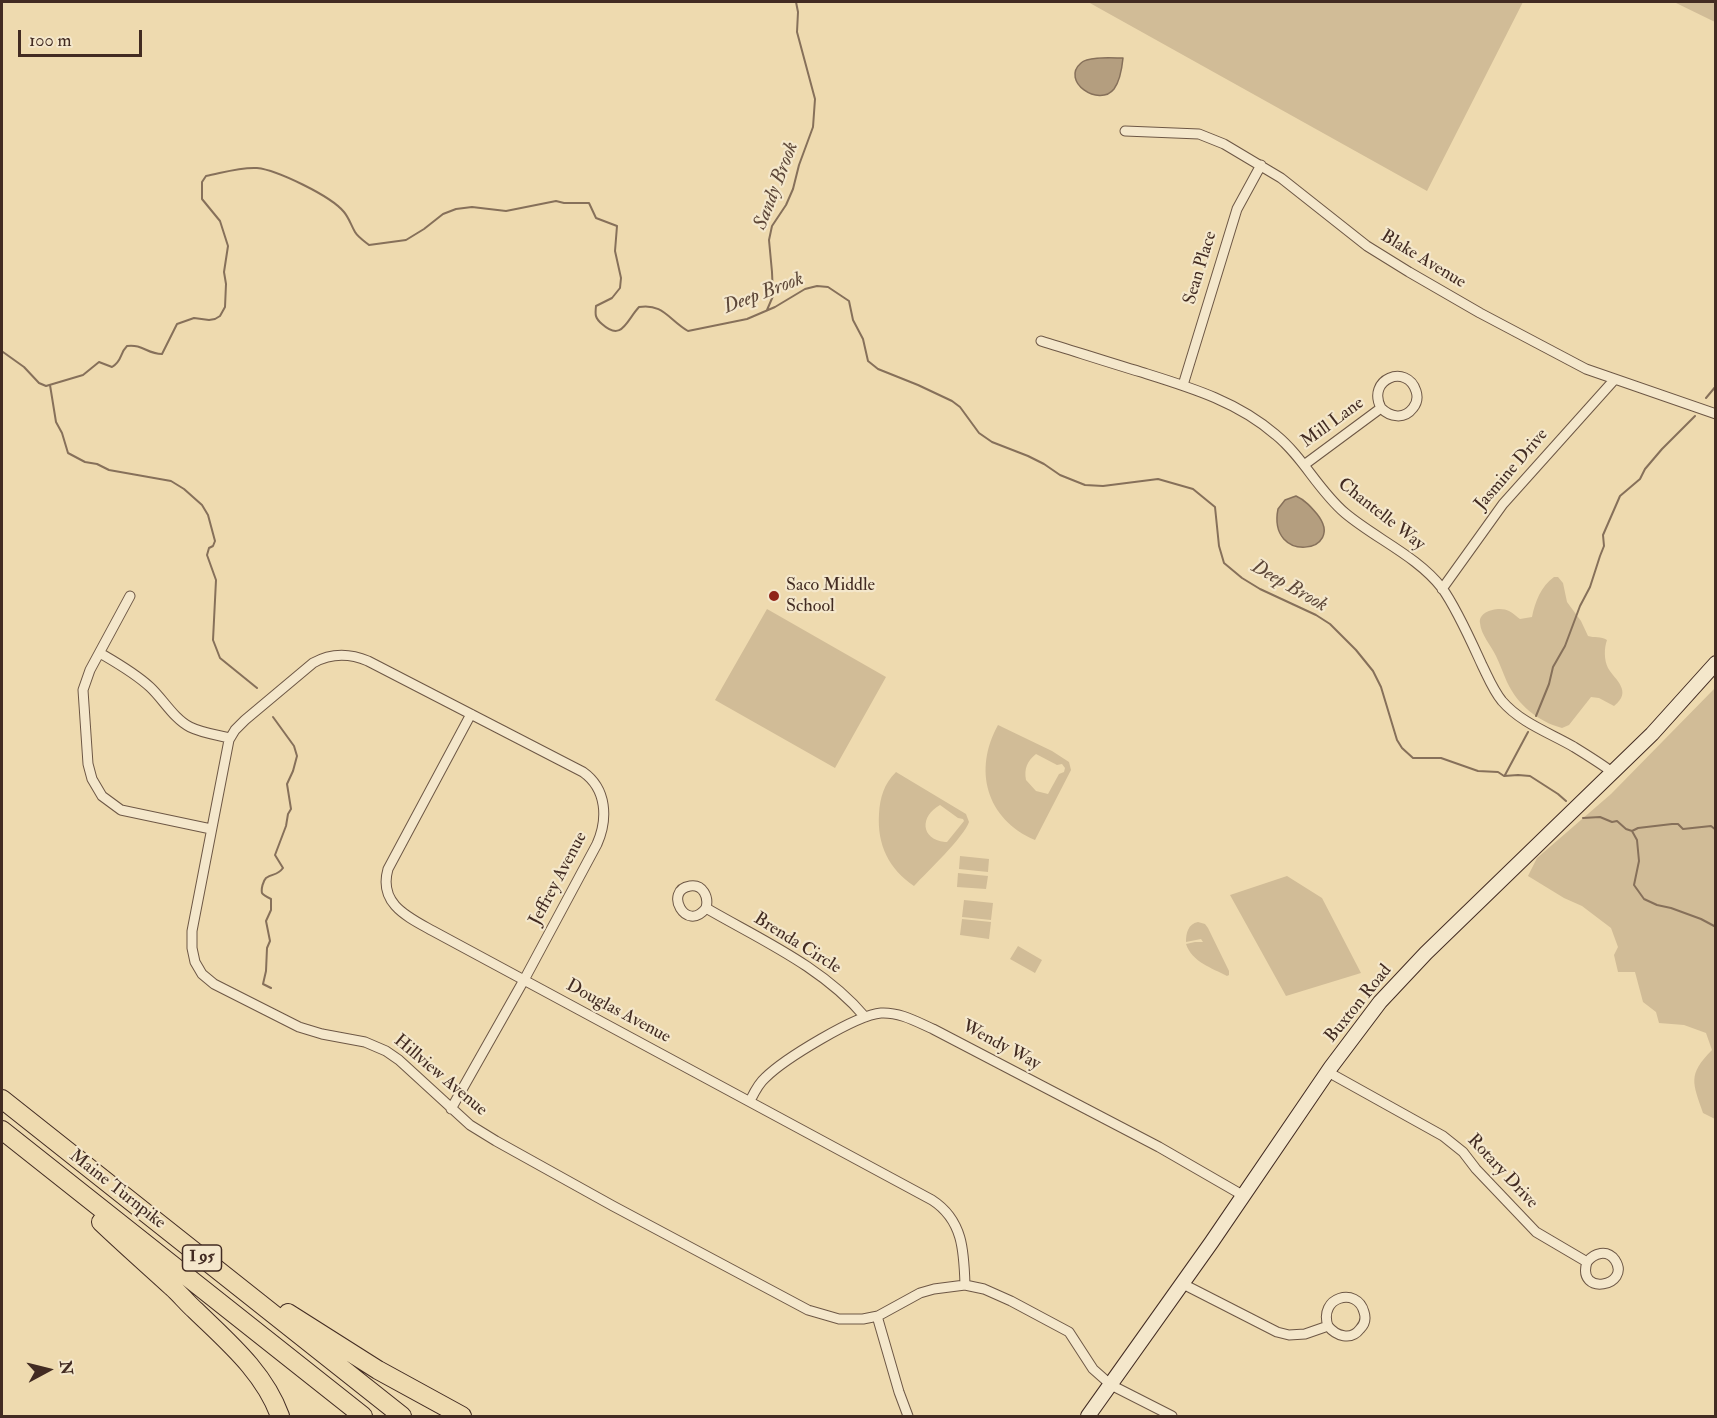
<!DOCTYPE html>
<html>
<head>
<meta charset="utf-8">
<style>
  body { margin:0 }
  #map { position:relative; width:1717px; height:1418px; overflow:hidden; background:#eedaaf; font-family:"IM FELL Double Pica",serif }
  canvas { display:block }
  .frame { position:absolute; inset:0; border:3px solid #422b22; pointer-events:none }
  .north { position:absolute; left:18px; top:1340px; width:60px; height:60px; -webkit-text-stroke:4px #f4e7cb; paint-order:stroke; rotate:83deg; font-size:16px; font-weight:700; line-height:24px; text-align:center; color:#422b22 }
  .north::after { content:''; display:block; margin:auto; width:21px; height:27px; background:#422b22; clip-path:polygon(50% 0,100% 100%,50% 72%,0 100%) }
  .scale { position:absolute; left:18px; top:30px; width:124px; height:27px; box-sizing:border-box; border:3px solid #422b22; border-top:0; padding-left:8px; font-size:18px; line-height:21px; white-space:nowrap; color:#422b22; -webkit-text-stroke:4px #f4e7cb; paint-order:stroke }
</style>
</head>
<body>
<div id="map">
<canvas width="1717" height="1418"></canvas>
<div class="frame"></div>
<div class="north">N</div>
<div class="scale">100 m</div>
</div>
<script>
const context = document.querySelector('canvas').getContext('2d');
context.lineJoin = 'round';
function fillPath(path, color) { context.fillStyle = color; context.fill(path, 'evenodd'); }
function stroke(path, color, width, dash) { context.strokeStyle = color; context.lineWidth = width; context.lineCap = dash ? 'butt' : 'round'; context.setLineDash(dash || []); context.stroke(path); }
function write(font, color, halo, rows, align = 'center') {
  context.font = font + ' "IM FELL Double Pica",serif'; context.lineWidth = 4.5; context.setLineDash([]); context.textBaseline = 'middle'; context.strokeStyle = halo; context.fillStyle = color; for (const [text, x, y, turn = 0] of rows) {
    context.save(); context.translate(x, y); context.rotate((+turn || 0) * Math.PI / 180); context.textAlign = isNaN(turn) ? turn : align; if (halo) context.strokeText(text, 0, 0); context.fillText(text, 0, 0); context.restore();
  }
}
const green = new Path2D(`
  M1088,2H1523L1427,191Z
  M1674,2H1715V22Z
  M1554,577H1558L1563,583L1567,602L1581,621L1588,636C1594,638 1601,636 1607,640C1604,648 1604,660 1608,668C1615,680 1633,691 1614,706L1599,698L1591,697L1569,725L1562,728C1537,721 1518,705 1507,682C1503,673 1500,664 1496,656C1491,645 1481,635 1480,623C1478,610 1501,606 1509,611C1513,613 1517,617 1520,619L1532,617C1535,602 1541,586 1554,577Z
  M767,609L886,677L835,768L715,700Z
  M1715,688V1119L1703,1113C1693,1083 1687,1075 1712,1050L1706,1033L1684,1025L1659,1023L1656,1012L1643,1002L1635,972H1618L1614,955L1618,947L1611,928L1582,906L1564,898L1528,876L1537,858L1611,794Z
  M998,725L1052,751L1069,762L1071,770L1035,840C986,819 973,770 998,725ZM1036,754L1057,765L1062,764L1065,768L1064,772L1059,774L1048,794L1036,791L1026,780C1024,769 1027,761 1036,754Z
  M896,772L966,814L969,822C964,837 927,872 914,886C889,869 877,845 879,814C880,797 884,784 896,772ZM940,805L958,818L963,819L964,821L947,842H945C920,839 920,816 940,805Z
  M960,856L989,859L988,872L959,869Z
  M958,873L988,876L986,889L957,887Z
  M1287,876L1322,898L1361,973L1286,996L1230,895Z
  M964,900L993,903L991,920L962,917Z
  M962,919L991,922L989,939L960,935Z
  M1198,922L1205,924L1208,928L1229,971V975L1227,976C1212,968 1192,962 1186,944L1195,942H1203L1201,939L1186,942C1186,933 1188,924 1198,922Z
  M1018,946L1042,960L1035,973L1010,959Z`);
const water = new Path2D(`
  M1123,58C1122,68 1120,81 1114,89C1099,108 1060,81 1081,63C1088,56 1113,58 1123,58Z
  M1296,496C1305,500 1311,507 1317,514C1348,553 1267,565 1278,509L1285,500Z`);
const stream = new Path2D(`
  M767,310L773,296L772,272L769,240L772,226L786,205L793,189L799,165L813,127L815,99L797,32L798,12L796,2
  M2,353L3,352L24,367L39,383L46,386L83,375L99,362L112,367C123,360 119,354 127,346C143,344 147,354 162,354L177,324L194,318L209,320L215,319L220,316L225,307L226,284L224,272L228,246L220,221L202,199V182L206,176C222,173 239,167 257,168C277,170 331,196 344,212C349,218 351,225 355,232C358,237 364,241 369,245L406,240L424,229L443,214L456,209L472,207L506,211L556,201L564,203H589L596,218L617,226L615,251L621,278L620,288L612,298L596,306C595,315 595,318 602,324C622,342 626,321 639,307C663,303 669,320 688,331L747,319L775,307L805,289L817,286L828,287L849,301L853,320L863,339L868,361L878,369L918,385L952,401L960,407L979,433L992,442L1028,456L1044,464L1060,475L1085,485L1103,486L1158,479L1193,489L1215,507L1219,546L1224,563L1242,578L1260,589L1316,615L1330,624L1356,650L1373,671L1381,687L1397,740L1402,748L1413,758H1441L1478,771L1498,772L1504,776L1518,775L1530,776L1558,794L1566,801
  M50,385L56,422L62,433L68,453L85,462L97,464L109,470L171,481L184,489L202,505L208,515L215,541L213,546L209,548L207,555L216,580L213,640L220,658L257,688
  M1706,398L1716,386
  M1536,716L1549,684L1553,667L1565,646L1580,606L1590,587L1600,556L1604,546L1603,535L1620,496L1640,479L1645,469L1662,449L1695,416
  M1505,775L1528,732
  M1583,818L1600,817L1612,822L1617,821L1626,829L1632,831L1638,828L1672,824H1678L1683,829L1711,826L1716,830
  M1632,831L1637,840L1639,861L1634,885L1644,899L1657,905L1671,908L1701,919L1716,927
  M271,988L263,984L266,971L267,948L270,941L266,921L271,910V899C269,898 263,895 262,893C261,889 263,881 266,878C273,873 277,876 283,868L275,855L286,826L288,814L291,809L287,784L293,771L297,756L294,746L273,717`);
const street = new Path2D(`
  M1125,131L1199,134L1224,144L1281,178L1367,246L1409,272L1480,313L1586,369L1716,414
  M1041,341C1074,351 1107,362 1141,372C1189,387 1237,401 1276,435C1303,457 1318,490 1345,513C1376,539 1417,556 1442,588C1457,609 1471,641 1482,665C1488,677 1493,690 1502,701C1521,723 1550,733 1574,747C1587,755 1600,763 1612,772
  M1183,385L1237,209L1261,165
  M1304,465L1381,408C1390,417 1404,420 1413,408C1417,403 1418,397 1416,391C1407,363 1366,379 1381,408
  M1442,589L1503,504L1615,379
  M130,596L90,670L83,690L88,764L92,779L102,796L121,810L211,829
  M100,653C117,663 135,673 150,687C163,699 174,719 190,727C202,733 217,735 230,738
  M471,714L388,869C378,904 408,917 433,931L932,1200C963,1220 964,1251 965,1285
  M706,908C686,934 663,890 690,886C703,884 709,897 706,908C761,940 823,967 865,1017
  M1328,1072L1443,1136L1463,1152L1476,1169L1536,1232L1587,1262C1576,1297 1632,1286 1615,1260C1607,1249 1594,1253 1587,1262
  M750,1101C754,1093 758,1084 765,1078C784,1059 856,1015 881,1013C900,1012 917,1022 933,1029L1159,1147L1244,1196
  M451,1109L524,980L597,844C608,819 607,789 583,772L368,661C349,653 331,653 313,663L245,720L235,730L229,740L192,931V948L195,962L202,974L214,984L299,1027L322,1034L365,1042L386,1051L399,1060L470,1125L496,1141L613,1206L808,1310L839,1319H863L878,1316L920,1293L934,1289L965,1285L984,1289L1011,1301L1069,1332L1093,1369L1111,1385L1172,1416
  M1183,1284L1277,1332L1289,1335L1305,1334L1328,1326C1336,1336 1351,1341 1360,1329C1365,1324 1366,1318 1364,1312C1357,1286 1318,1297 1328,1326
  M877,1316L899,1392L908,1416`);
const secondary = new Path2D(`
  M1088,1416L1211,1243L1331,1067L1380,1002L1426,953L1652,734L1716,663`);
const highway = new Path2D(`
  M2,1099L402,1416
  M2,1130L363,1416
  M101,1222C124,1244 148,1265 172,1287C180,1294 187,1303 195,1310C228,1342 264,1372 280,1416
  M288,1313L378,1370L462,1416`);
const markers = [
  [774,596,6,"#8f2418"]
];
const shields = [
  [202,1258,39]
];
const shieldNames = [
  ["I 95",202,1258]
];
const streetNames = [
  ["Blake Avenue",1423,260,31],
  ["Sean Place",1201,268,-73],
  ["Mill Lane",1333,423,-36],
  ["Jasmine Drive",1512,470,-49],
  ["Chantelle Way",1381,515,38],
  ["Jeffrey Avenue",559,879,-62],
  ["Brenda Circle",797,944,32],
  ["Buxton Road",1359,1004,-51],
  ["Douglas Avenue",618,1012,28],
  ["Wendy Way",1001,1046,28],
  ["Hillview Avenue",440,1076,40],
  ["Rotary Drive",1502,1172,47],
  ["Maine Turnpike",117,1190,38]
];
const poiNames = [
  ["Saco Middle",786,586],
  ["School",786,607]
];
const waterNames = [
  ["Sandy Brook",777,186,-69],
  ["Deep Brook",764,294,-21],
  ["Deep Brook",1289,587,30]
];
fillPath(green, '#d1bc97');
fillPath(water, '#b49e7f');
stroke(water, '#86705a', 1.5);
stroke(stream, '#86705a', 2);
stroke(street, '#6d5745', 11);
stroke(secondary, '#422b22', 16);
stroke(highway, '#422b22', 20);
stroke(street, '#f4e7cb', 9);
stroke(secondary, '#f4e7cb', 14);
stroke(highway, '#eedaaf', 18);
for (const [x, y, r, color] of markers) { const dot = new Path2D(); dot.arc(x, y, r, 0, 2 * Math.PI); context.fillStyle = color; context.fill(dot); stroke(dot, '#f4e7cb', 2); }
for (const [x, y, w] of shields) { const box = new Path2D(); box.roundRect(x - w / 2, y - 13, w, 26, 4.5); context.fillStyle = '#f4e7cb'; context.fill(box); stroke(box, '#422b22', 1.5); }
write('bold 16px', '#422b22', null, shieldNames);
write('18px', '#422b22', '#f4e7cb', streetNames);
write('18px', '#422b22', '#f4e7cb', poiNames, 'left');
write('italic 20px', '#5e4839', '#f4e7cb', waterNames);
</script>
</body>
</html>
